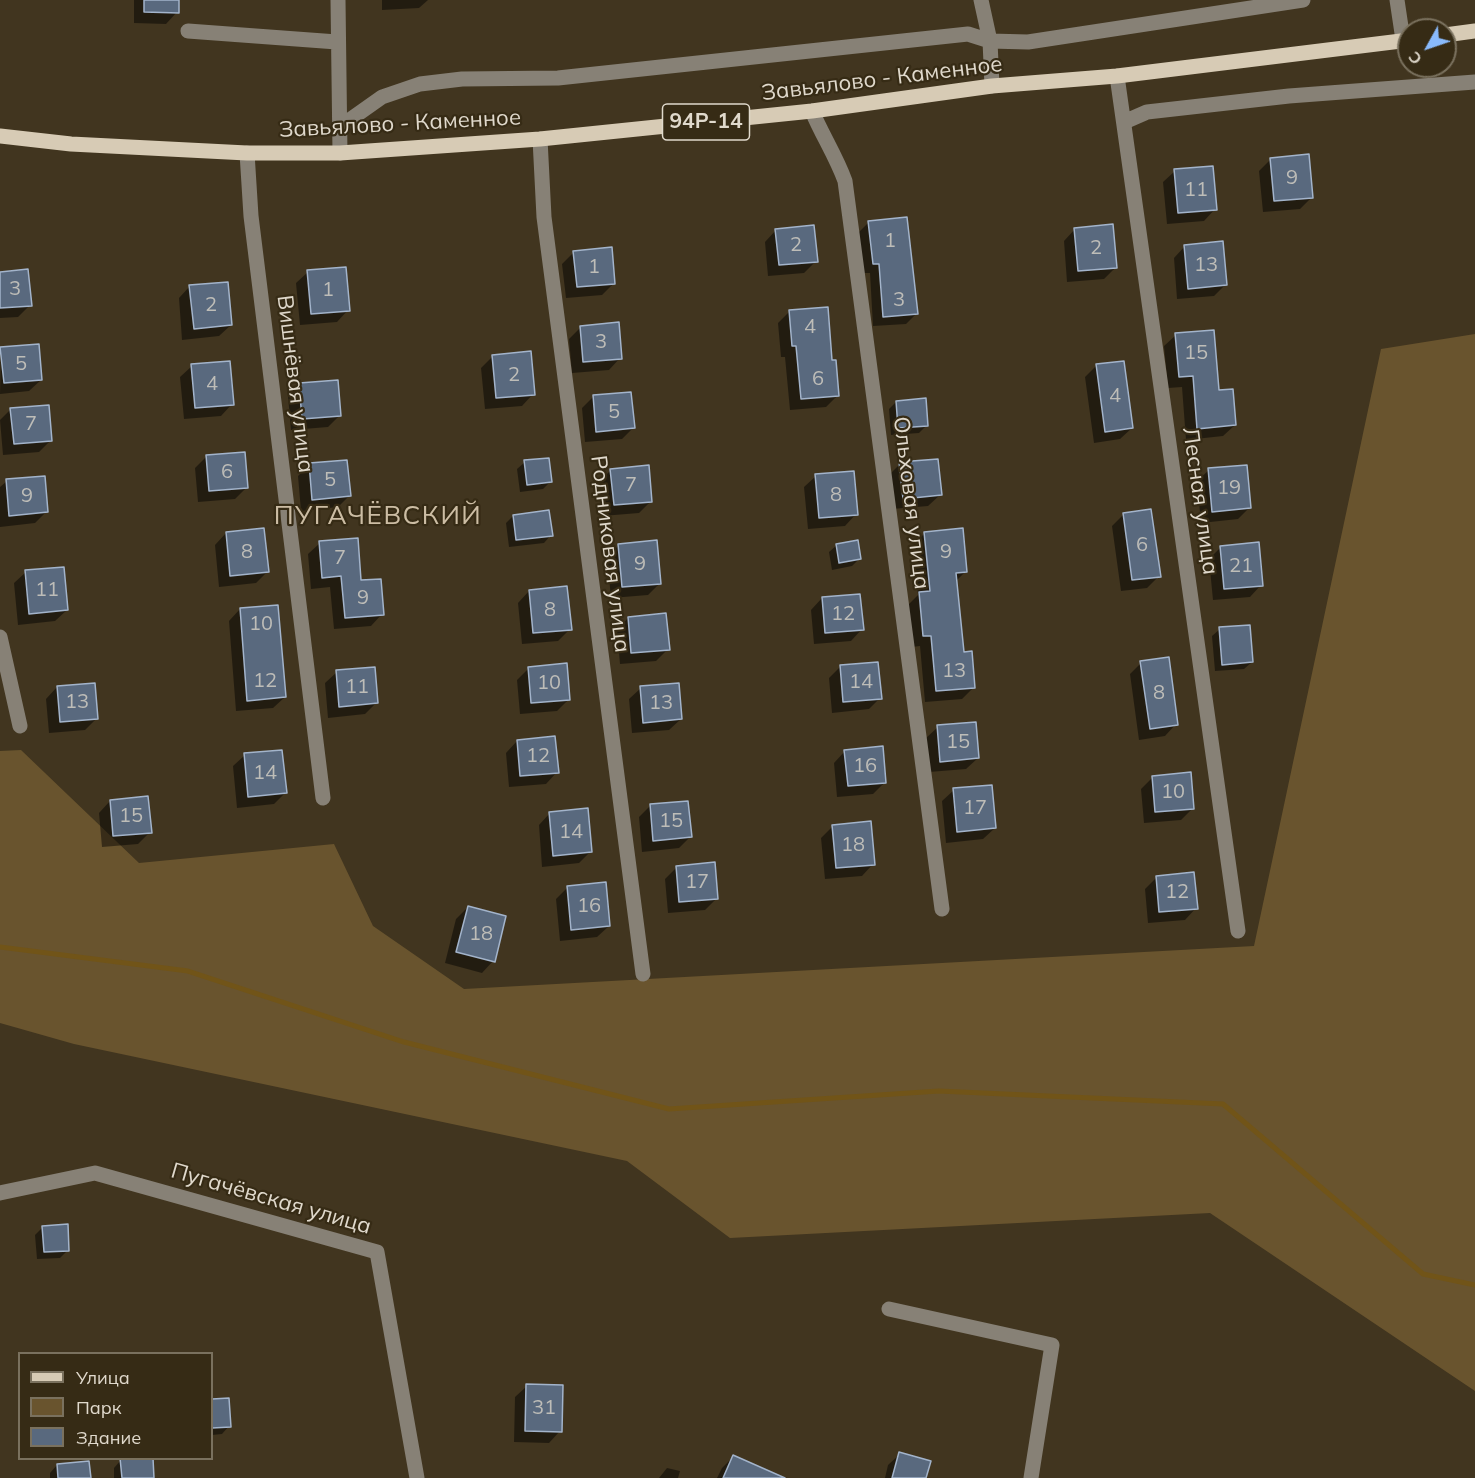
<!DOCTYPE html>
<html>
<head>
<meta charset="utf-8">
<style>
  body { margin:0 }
  #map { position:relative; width:1475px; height:1478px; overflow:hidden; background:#41351f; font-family:Mulish,sans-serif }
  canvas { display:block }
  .legend { position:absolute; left:18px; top:1352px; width:195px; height:108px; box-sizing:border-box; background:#362b15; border:2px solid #7a715e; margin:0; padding:8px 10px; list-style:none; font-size:18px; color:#e0d9cc }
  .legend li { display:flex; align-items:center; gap:12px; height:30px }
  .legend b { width:30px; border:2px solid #7a715e }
  .north { position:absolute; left:1397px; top:18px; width:60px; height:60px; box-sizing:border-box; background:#362b15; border:2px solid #7a715e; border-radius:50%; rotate:230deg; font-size:16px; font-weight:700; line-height:24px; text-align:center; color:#e0d9cc }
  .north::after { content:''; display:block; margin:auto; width:21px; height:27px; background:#89bafc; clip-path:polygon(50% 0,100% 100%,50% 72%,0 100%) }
</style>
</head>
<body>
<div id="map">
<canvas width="1475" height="1478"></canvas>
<ul class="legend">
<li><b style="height:8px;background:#d7cbb5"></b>Улица</li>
<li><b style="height:16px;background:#69542e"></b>Парк</li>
<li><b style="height:16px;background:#59697e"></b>Здание</li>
</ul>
<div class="north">С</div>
</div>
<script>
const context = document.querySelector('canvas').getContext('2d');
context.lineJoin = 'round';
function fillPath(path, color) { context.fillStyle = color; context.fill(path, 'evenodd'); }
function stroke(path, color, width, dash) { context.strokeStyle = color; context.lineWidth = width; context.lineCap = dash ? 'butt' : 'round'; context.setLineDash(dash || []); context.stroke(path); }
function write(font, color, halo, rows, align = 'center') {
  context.font = font + ' Mulish,sans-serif'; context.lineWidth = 4.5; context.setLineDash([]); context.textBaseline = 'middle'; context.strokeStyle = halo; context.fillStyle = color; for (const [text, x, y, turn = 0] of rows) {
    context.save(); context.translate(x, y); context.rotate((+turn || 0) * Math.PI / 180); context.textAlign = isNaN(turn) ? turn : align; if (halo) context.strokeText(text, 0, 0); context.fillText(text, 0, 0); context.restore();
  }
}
const green = new Path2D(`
  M1475,334V1391L1210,1213L730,1238L627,1161L74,1044L0,1023V751L21,750L139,863L334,844L373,926L464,989L1254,946L1381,349Z`);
const shadow = new Path2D(`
  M134,0H177V12L166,24L134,23Z
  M382,0H428L419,8L382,10Z
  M1271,159L1312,197L1300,209L1263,212L1259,171Z
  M1175,171L1215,209L1204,221L1167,224L1163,182Z
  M869,222L916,314L906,324L873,326L870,273H863L859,232Z
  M1075,229L1116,267L1104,279L1067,282L1064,241Z
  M776,230L816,261L804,273L768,276L765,242Z
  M1185,246L1226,284L1214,296L1177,299L1174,258Z
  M574,252L614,283L602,295L566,298L562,264Z
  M308,272L348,310L337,322L300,325L296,283Z
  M0,273L30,305L18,317L0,318Z
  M190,286L231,325L219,336L182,340L179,298Z
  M790,311L831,362L838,395L826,407L790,410L785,357H781L778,323Z
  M581,327L620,358L609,370L572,373L569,339Z
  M1176,335L1235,425L1223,436L1186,440L1182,387L1168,388L1164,346Z
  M1,348L41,380L29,391L0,394Z
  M493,356L533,394L522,406L485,409L481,368Z
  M192,366L232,404L221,416L184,419L180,377Z
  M1096,366L1132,428L1120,439L1094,443L1085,377Z
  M300,384L340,415L328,427L291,430L288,396Z
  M593,397L633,428L622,439L585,442L582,408Z
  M896,402L927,425L919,433L891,435L889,409Z
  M11,409L51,440L39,452L3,455L0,420Z
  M206,457L246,488L235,499L198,502L195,468Z
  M525,462L550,482L543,489L520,492L517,469Z
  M900,464L940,495L928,506L892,509L889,475Z
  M309,465L349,496L338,507L301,511L298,476Z
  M611,470L651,501L639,513L602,516L599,482Z
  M1209,470L1249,508L1238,519L1201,523L1197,481Z
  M816,476L856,514L845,526L808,529L804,487Z
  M7,481L46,512L35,523L0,527V487Z
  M1124,514L1159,576L1147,588L1121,591L1112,526Z
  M513,516L551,535L544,543L509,547L506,523Z
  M226,533L267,572L256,583L219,587L215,545Z
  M925,533L966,571L956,581L962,654L974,687L962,699L925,702L920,646L912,647L908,605L918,595L913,545Z
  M320,543L360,582L382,614L371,626L334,629L330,587L311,589L308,554Z
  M619,545L660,583L648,595L611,598L607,557Z
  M837,545L859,559L852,566L832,570L829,552Z
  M1221,547L1261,585L1250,597L1213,600L1209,559Z
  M26,572L67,610L55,621L18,625L14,583Z
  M529,591L570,629L558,641L522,644L518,603Z
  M822,598L862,629L851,641L814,644L811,610Z
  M240,609L285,697L273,708L236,711L229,621Z
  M628,618L668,649L656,661L620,664L617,630Z
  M1220,629L1252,662L1244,669L1215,671L1212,636Z
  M1141,663L1176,724L1165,736L1139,740L1130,674Z
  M840,667L880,698L869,709L832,713L829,678Z
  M529,668L569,699L557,711L520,714L517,680Z
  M337,672L376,703L365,714L328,718L325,683Z
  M57,687L97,718L85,730L49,733L46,699Z
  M641,688L681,719L669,730L632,733L629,699Z
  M938,727L978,758L966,769L929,772L926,738Z
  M517,741L557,772L546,784L509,787L506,753Z
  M845,751L885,782L873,794L837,797L834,763Z
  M245,755L285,793L274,804L237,808L233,766Z
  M1153,777L1193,808L1181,820L1144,823L1141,789Z
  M954,790L995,828L983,839L946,843L942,801Z
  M110,801L150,832L138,844L102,847L99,813Z
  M650,806L690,837L679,848L642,852L639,817Z
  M550,813L591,851L579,863L542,867L539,825Z
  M833,826L873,864L862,876L825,879L821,838Z
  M677,867L717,898L705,910L668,913L665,879Z
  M1157,877L1196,908L1185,920L1148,923L1145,889Z
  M568,887L609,926L597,937L560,941L556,899Z
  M468,907L493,961L482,973L445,963L456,919Z
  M43,1227L68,1250L60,1258L37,1259L35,1235Z
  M527,1386L560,1431L549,1443L514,1442L515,1397Z
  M227,1399L229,1426L222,1434L212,1435V1400Z
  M900,1454L925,1478H885L888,1465Z
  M733,1457L763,1478H717L722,1468Z
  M121,1460L153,1478H114V1468Z
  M57,1465L89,1478H50V1473Z
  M667,1468L680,1471L678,1478H659Z`);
const stream = new Path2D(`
  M0,947L188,971L404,1042L669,1109L939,1091L1223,1104L1423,1274L1475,1285`);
const building = new Path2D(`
  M144,0H179V13L144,12Z
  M1309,154L1313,198L1274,201L1270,158Z
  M1213,166L1217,210L1178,213L1174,169Z
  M907,217L918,314L883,317L879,264H873L868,221Z
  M1113,224L1117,268L1078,271L1074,228Z
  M814,225L818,262L779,265L775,229Z
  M1223,241L1227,285L1188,289L1184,245Z
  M612,247L615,284L577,287L573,251Z
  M346,267L350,311L311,314L307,270Z
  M28,269L32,306L0,308V272Z
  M228,282L232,325L194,329L189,285Z
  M828,307L832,360H836L839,396L801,399L796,346H792L789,310Z
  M619,322L622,359L583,362L580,326Z
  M1214,330L1219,390L1233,389L1236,425L1197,429L1193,376L1179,377L1175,333Z
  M39,344L42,380L4,383L0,347Z
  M531,351L535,395L496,398L492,355Z
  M230,361L234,405L195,408L191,364Z
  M1124,361L1133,428L1105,432L1096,364Z
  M338,380L341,416L302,419L299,383Z
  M631,392L635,428L596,432L593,395Z
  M926,398L928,426L898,428L896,401Z
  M49,405L52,441L14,444L10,408Z
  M245,452L248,488L209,491L206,455Z
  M549,458L552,482L527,485L524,460Z
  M938,459L942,495L903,499L899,462Z
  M347,460L351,496L312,500L309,463Z
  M649,465L652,502L614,505L610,469Z
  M1247,465L1251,508L1212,512L1208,468Z
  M854,471L858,515L819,518L815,474Z
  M45,476L48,512L9,516L6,479Z
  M1151,509L1161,577L1132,580L1123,513Z
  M549,510L553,536L516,540L513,515Z
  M264,528L269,572L230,576L226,532Z
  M963,528L967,572L956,573L964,652L972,651L975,688L936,691L931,636H923L919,592L930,591L924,532Z
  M358,538L361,580L381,579L384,615L345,618L341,576L322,578L319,541Z
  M657,540L661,584L622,587L618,544Z
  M858,540L861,559L839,563L836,544Z
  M1259,542L1263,586L1224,589L1220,546Z
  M64,567L68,610L29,614L25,570Z
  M567,586L572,630L533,633L529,590Z
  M860,594L864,630L825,633L822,597Z
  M278,605L286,697L247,701L240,608Z
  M666,613L670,650L631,653L628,617Z
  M1250,625L1253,662L1222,665L1219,627Z
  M1169,657L1178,725L1150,729L1140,661Z
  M878,662L882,699L843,702L840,665Z
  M567,663L570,700L531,703L528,667Z
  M375,667L378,703L339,707L336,670Z
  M95,683L98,719L60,722L57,686Z
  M679,683L682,719L643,723L640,686Z
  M976,722L979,758L940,762L937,725Z
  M555,736L559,773L520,776L517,740Z
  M883,746L886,783L848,786L844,750Z
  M282,750L287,793L248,797L244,753Z
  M1191,772L1194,809L1155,812L1152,776Z
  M992,785L996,828L957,832L953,788Z
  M148,796L152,833L113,836L110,800Z
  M688,801L692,837L653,841L650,804Z
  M588,808L592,852L553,856L549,812Z
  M871,821L875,865L836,868L832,825Z
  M715,862L718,899L679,902L676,866Z
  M1194,872L1198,909L1159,912L1156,876Z
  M606,882L610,926L571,930L567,886Z
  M468,906L506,916L495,962L456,952Z
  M68,1224L69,1251L44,1252L42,1226Z
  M526,1384L563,1385L562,1432L525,1431Z
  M229,1398L231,1427L212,1428V1399Z
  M899,1452L931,1461L926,1478H892Z
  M733,1455L785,1478H723Z
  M120,1458H153L154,1478H122Z
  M89,1461L91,1478H58L57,1464Z`);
const minor = new Path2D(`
  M338,0L340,153
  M981,0L990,41L992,86
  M1397,0L1403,40
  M188,31L337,42
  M1117,76L1238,931
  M812,111C822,135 836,156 845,181L942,909
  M1124,122L1147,112L1289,96L1475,82
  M341,126L382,97L420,84L462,79L558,78L968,34L990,41L1028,42L1303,0
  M540,139L544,217L643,974
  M247,153L251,216L323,798
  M0,637L20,726
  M0,1193L95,1173L377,1252L417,1478
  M889,1309L1052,1345L1031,1478`);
const major = new Path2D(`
  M1445,35L1475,31
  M0,136L71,144L247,153H340L540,139L812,111L992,86L1117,76L1409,40`);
const numberNames = [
  ["9",1292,178],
  ["11",1196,190],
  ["1",890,241],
  ["2",796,245],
  ["2",1096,248],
  ["13",1206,265],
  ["1",594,267],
  ["3",15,289],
  ["1",328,290],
  ["3",899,300],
  ["2",211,305],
  ["4",810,327],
  ["3",601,342],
  ["15",1196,353],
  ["5",21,364],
  ["2",514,375],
  ["6",818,379],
  ["4",212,384],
  ["4",1115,396],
  ["5",614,412],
  ["7",31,424],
  ["6",227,472],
  ["5",330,480],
  ["7",631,485],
  ["19",1229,488],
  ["8",836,495],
  ["9",27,496],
  ["6",1142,545],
  ["8",247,552],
  ["9",946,552],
  ["7",340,558],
  ["9",640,564],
  ["21",1241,566],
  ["11",47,590],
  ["9",363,598],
  ["8",550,610],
  ["12",843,614],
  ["10",261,624],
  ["13",954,671],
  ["12",265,681],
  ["14",861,682],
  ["10",549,683],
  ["11",357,687],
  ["8",1159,693],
  ["13",77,702],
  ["13",661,703],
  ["15",958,742],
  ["12",538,756],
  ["16",865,766],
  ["14",265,773],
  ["10",1173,792],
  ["17",975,808],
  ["15",131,816],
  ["15",671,821],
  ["14",571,832],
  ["18",853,845],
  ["17",697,882],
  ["12",1177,892],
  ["16",589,906],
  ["18",481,934],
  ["31",544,1408]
];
const shields = [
  [706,122,87]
];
const shieldNames = [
  ["94Р-14",706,122]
];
const streetNames = [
  ["Завьялово - Каменное",882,79,-7],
  ["Завьялово - Каменное",400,124,-3],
  ["Вишнёвая улица",295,384,83],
  ["Лесная улица",1200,501,82],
  ["Ольховая улица",911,503,83],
  ["Родниковая улица",610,554,83],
  ["Пугачёвская улица",271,1199,16]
];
const quarterNames = [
  ["ПУГАЧЁВСКИЙ",378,516]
];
fillPath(green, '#69542e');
fillPath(shadow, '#0007');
stroke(stream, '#715418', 5);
fillPath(building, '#59697e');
stroke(building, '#a3b4cb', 1.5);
stroke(minor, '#878176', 15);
stroke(major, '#d7cbb5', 15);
write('20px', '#bebdb8', null, numberNames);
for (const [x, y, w] of shields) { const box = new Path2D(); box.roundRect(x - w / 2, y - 18, w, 36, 4.5); context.fillStyle = '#362b15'; context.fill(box); stroke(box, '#e0d9cc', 1.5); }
write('bold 21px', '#e0d9cc', null, shieldNames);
write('22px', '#e0d9cc', '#362b15', streetNames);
context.letterSpacing = '1.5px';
write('26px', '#ccbda4', '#362b15', quarterNames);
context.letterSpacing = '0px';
</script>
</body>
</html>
